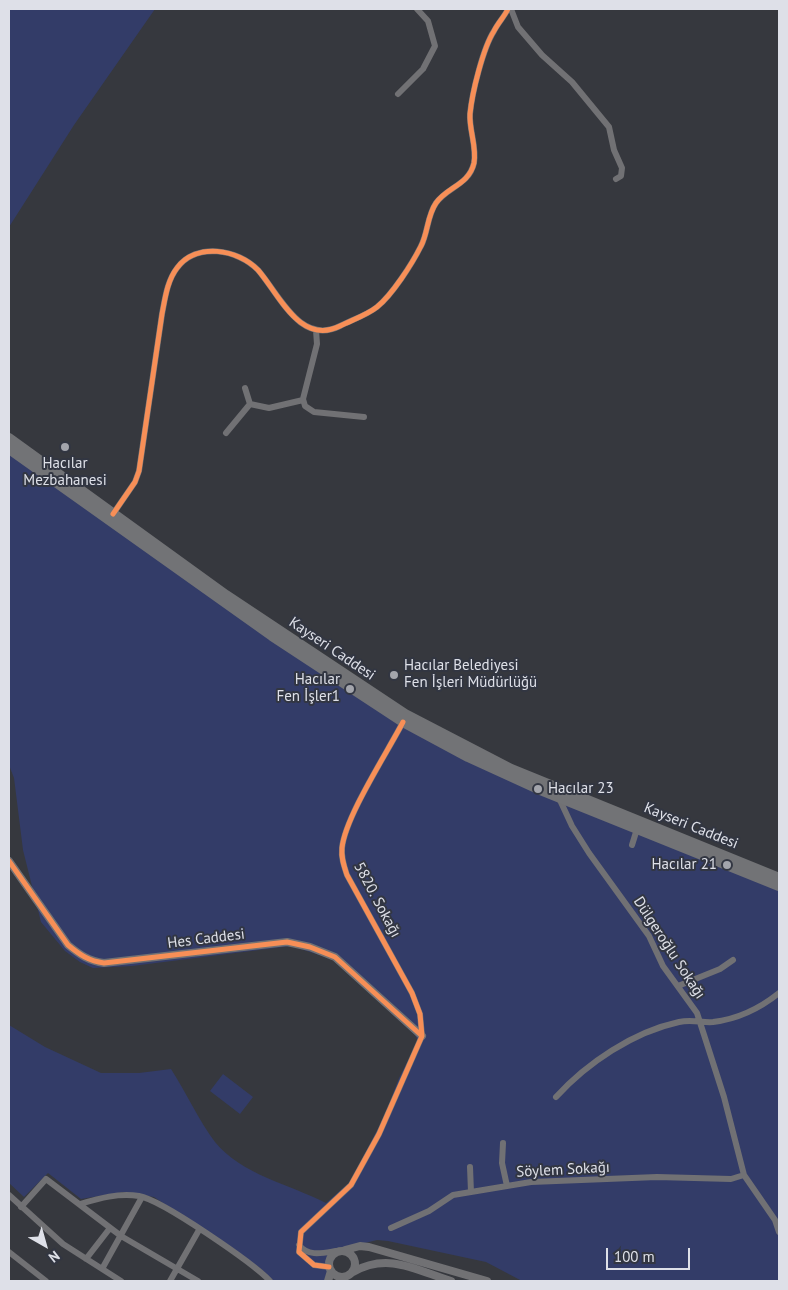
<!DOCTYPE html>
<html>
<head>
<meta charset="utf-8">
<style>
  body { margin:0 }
  #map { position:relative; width:788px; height:1290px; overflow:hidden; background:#36383e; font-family:"PT Sans",sans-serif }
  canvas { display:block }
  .frame { position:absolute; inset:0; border:10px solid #dee0e8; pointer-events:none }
  .north { position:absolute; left:20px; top:1220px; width:50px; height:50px; -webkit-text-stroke:4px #323642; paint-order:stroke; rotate:142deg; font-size:14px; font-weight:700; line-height:20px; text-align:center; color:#dee0e8 }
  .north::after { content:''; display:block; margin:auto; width:18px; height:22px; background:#dee0e8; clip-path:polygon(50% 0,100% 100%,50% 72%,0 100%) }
  .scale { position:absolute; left:606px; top:1248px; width:84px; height:22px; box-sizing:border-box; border:2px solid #dee0e8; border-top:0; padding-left:6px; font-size:15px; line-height:18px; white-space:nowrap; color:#dee0e8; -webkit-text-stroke:4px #323642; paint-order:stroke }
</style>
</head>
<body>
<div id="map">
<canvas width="788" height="1290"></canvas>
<div class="frame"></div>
<div class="north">N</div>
<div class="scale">100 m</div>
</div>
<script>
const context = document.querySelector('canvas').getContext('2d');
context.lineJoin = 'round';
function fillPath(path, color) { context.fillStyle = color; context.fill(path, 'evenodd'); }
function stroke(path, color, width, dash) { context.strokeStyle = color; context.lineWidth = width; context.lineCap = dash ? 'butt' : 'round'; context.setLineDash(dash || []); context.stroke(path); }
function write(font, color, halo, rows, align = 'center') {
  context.font = font + ' "PT Sans",sans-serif'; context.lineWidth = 4; context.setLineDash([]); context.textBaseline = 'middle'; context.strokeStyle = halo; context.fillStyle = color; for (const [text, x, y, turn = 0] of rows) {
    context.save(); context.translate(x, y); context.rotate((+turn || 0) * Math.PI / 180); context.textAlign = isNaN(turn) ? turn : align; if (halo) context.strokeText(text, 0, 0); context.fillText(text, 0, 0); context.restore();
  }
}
const green = new Path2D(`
  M9,9H155L74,125L9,227Z
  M9,442L417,724L779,882V1281H522L486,1262L388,1241L377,1240L337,1250L327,1281H274L260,1268L154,1197L124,1192L81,1199L48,1173L24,1197L9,1183V1025L45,1047L101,1073H139L171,1069C186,1092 199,1121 215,1142C242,1175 289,1184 326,1203L350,1182L384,1117L399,1078L418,1041L415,1035L332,959L291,946L132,966L93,968L80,962L65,951L41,922L23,850L14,778L9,765Z
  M223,1074L253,1097L240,1114L210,1091Z`);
const minor = new Path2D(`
  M511,9L518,27L542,55L572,82L609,127L614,150L622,168L621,176L616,179
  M398,94L423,69L435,46L428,21L417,9
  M316,330L317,344L303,399L305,406L314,412L364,417
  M245,388L250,404
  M226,433L250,404L269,408L303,400
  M113,514L135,482L139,471L162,314C165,299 167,281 177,268C196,242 238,249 258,270C279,294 300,346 340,326C352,320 367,315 377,307C392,295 412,264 421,246C428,233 427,216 436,203C447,187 469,185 474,163C477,147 469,130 470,114C472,93 483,48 494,31C498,23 504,17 508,9
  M559,798L572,826L589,853L649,936L663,966L697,1013L724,1097L744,1175L775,1220L779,1232
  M632,845L637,829
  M678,986L720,969L733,960
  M556,1097C587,1063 633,1032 679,1022C692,1019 702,1023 713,1022C739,1019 759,1009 779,993
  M503,1143L502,1163L507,1186
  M470,1167L471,1192
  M9,1195L63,1244L121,1281
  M80,1204C100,1198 118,1193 139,1196C162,1200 253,1263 270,1281
  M21,1207L46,1179L121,1236L198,1281
  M391,1228L429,1211L453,1195L531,1182L657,1177L731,1179L744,1175
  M299,1245C308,1257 323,1253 336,1251
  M9,1252L46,1281
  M86,1259L110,1228
  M329,1267L314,1265L299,1252L301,1232L351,1185L379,1134L422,1036L420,1014L412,993L347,875C344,866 341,858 342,848C345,817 387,753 403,722
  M102,1269L142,1197
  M170,1281L199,1230`);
const tertiary = new Path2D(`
  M9,861L68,945C80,955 89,961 104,963L287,942L310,947L335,957L422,1036
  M345,1250L360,1246L369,1247L487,1281
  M329 1264a13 13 0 1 1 26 0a13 13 0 1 1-26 0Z
  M353,1272C388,1252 416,1270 451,1281
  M328,1281L331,1271`);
const primary = new Path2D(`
  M9,438L226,595L405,714L511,769L779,878
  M9,449L272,636L403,722L468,757L538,789L779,886`);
const cycleway = new Path2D(`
  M113,514L135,482L139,471L162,314C165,299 167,281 177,268C196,242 238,249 258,270C279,294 300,346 340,326C352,320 367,315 377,307C392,295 412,264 421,246C428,233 427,216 436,203C447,187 469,185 474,163C477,147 469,130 470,114C472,93 483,48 494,31C498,23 504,17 508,9
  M9,861L68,945C80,955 89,961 104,963L287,942L310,947L335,957L422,1036
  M329,1267L314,1265L299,1252L301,1232L351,1185L379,1134L422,1036L420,1014L412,993L347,875C344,866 341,858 342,848C345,817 387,753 403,722`);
const markers = [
  [65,447,5,"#a3a5ac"],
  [394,675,5,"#a3a5ac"],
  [350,689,5,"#a3a5ac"],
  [538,789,5,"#a3a5ac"],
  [727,865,5,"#a3a5ac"]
];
const poiNames = [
  ["Hacılar",65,464,"center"],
  ["Mezbahanesi",65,481,"center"],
  ["Hacılar Belediyesi",404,666],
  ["Fen İşleri Müdürlüğü",404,683],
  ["Hacılar",340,680,"right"],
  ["Fen İşler1",340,697,"right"],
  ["Hacılar 23",548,789],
  ["Hacılar 21",717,865,"right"]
];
const streetNames = [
  ["Kayseri Caddesi",332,649,34],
  ["Kayseri Caddesi",691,826,22],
  ["5820. Sokağı",377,900,62],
  ["Hes Caddesi",206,939,-7],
  ["Dülgeroğlu Sokağı",669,948,57],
  ["Söylem Sokağı",563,1170,-3]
];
fillPath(green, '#333c68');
stroke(minor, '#717174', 6);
stroke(tertiary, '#717174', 8);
stroke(primary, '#727376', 10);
stroke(cycleway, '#f78f57', 5);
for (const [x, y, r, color] of markers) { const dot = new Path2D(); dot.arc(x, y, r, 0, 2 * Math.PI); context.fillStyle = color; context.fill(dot); stroke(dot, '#323642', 2); }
write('15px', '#dee0e8', '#323642', poiNames, 'left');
write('15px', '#dee0e8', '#323642', streetNames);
</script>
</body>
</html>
